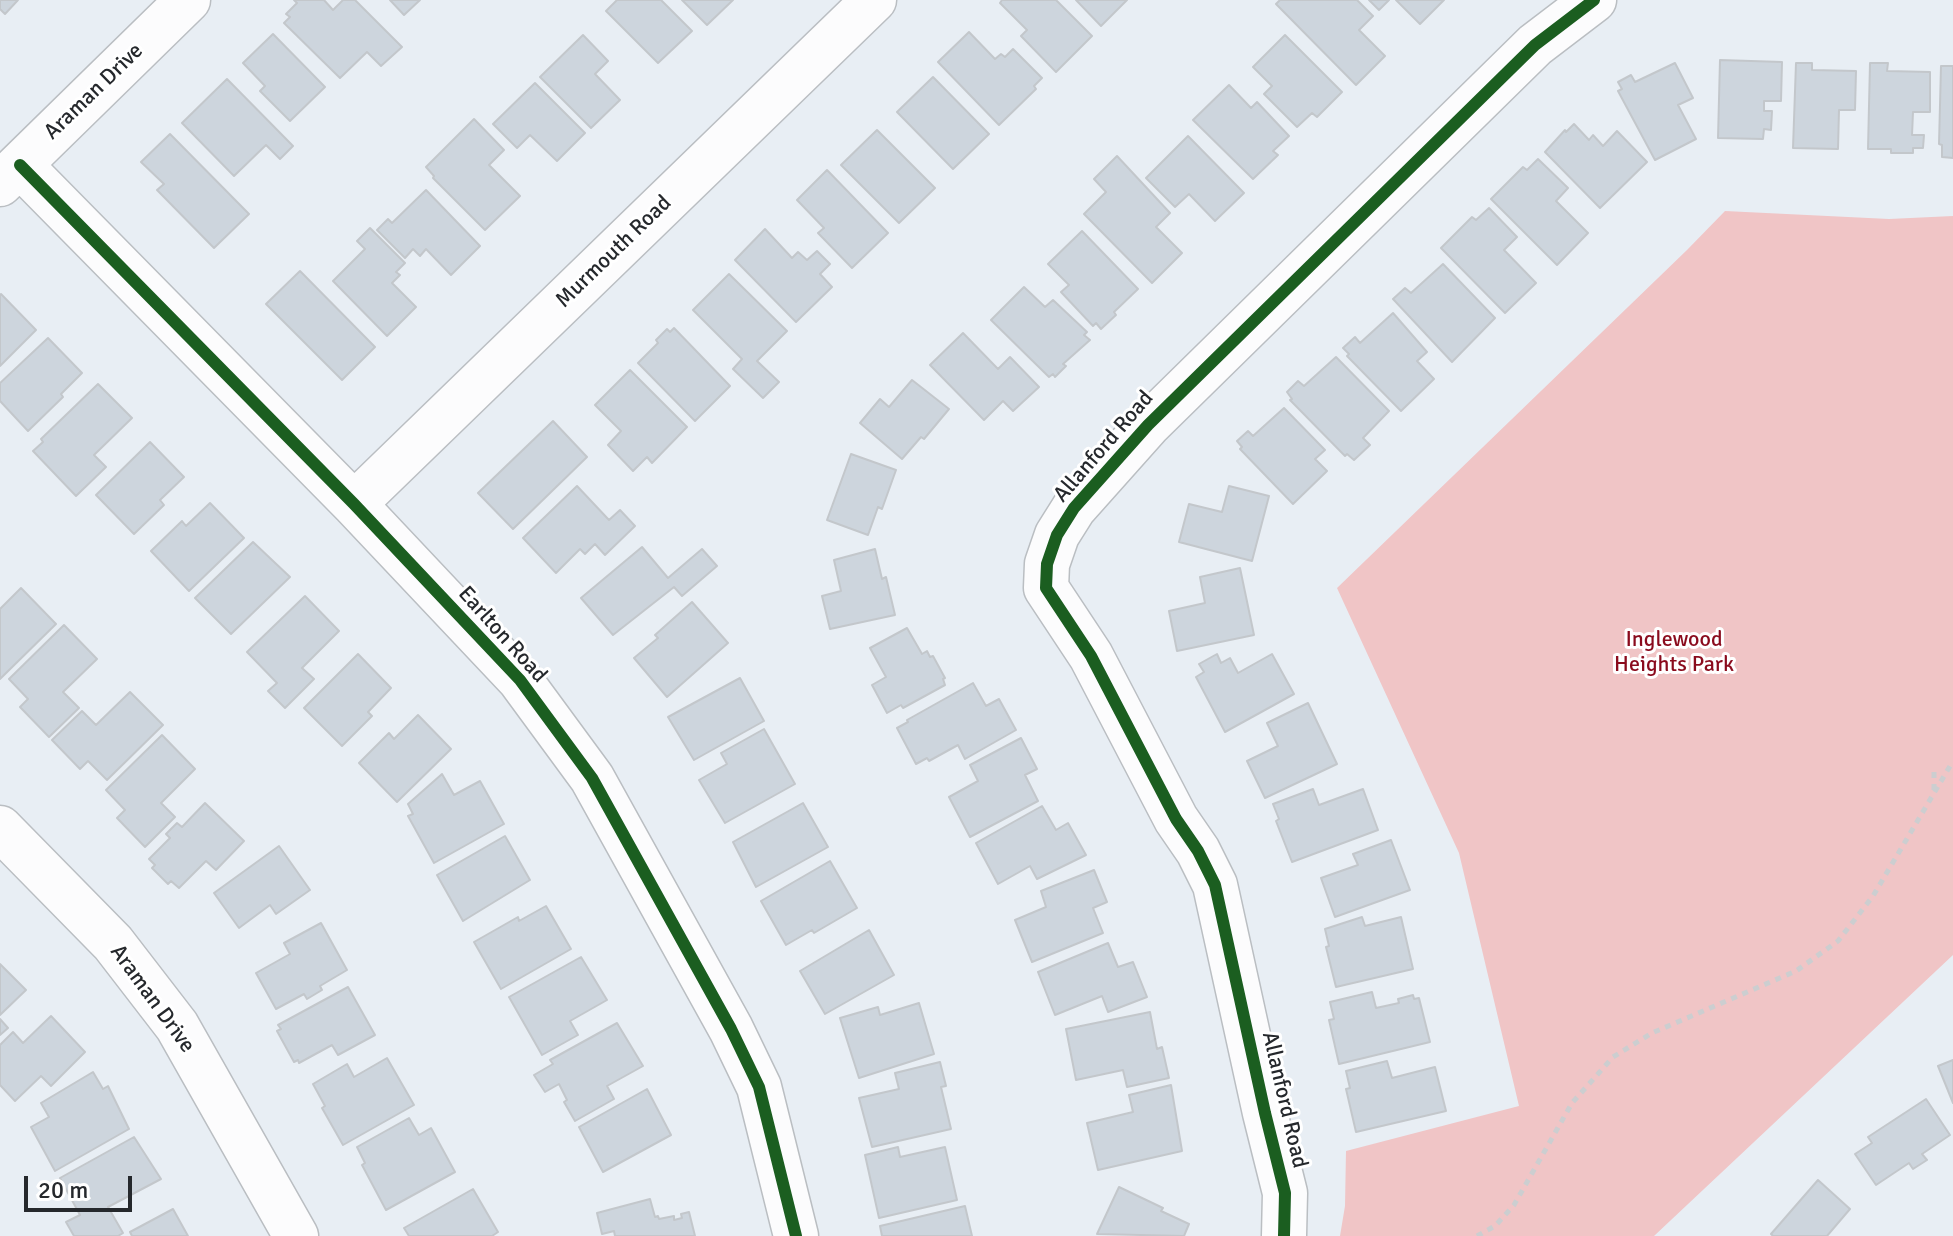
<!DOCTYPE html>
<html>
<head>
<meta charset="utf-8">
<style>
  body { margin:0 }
  #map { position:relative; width:1953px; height:1236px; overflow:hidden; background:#e8eef4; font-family:Signika,sans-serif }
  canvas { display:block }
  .scale { position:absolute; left:24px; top:1176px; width:108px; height:36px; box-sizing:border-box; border:4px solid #25282c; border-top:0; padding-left:10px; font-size:24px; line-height:28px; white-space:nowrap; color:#25282c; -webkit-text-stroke:6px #fff; paint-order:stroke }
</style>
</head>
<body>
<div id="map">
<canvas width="1953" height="1236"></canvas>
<div class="scale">20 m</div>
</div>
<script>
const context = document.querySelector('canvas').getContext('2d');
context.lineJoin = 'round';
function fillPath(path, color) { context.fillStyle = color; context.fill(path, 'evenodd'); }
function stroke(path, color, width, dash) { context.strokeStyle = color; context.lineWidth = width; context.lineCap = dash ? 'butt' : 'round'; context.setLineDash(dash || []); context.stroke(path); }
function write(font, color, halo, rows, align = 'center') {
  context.font = font + ' Signika,sans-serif'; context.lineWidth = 6; context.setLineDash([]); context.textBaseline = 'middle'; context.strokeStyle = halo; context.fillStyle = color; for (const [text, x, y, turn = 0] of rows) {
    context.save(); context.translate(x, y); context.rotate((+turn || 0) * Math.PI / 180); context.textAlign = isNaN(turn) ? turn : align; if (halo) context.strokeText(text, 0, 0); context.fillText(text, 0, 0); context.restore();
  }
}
const green = new Path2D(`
  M1725,211L1889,219L1953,216V955L1654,1236H1340L1345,1206L1346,1151L1519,1106L1459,853L1337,588L1687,250Z`);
const building = new Path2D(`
  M0,0H18L5,14L0,9Z
  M294,0H324L333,10L343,0H355L402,47L381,66L367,52L340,78L284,23L290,17L286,14L297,3Z
  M390,0H420L404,15Z
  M617,0H661L692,31L658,63L606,11Z
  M682,0H733L707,25Z
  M1002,0H1056L1092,36L1056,72L1021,36L1027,30L1000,3Z
  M1076,0H1127L1101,26Z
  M1280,0H1357L1373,16L1359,30L1385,56L1356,85L1276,4Z
  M1369,0H1389L1379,10Z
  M1396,0H1444L1420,24Z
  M969,32L995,59L1001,54L1005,57L1013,49L1042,78L1034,86L1036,89L999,125L938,62Z
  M273,34L325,87L290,121L260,91L265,86L243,63Z
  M583,35L608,61L595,74L620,100L591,128L540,77Z
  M1285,35L1342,92L1317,117L1312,113L1297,127L1264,94L1272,86L1253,67Z
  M1720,60L1782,62L1781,101H1764V111H1772L1771,130L1764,129L1763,139L1718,138Z
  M1675,63L1693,98L1678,105L1696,139L1655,160L1618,91L1622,89L1618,82L1631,75L1635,82Z
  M1796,63H1812V70L1856,71L1855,110H1839L1838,149L1793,148Z
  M1870,63H1888L1887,71L1930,72V112H1913L1912,135H1924L1923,148H1913V153H1891V149H1868Z
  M1941,66H1953V158L1942,157V145L1939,144Z
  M933,77L989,134L953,169L897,112Z
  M227,79L293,146L280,159L266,145L234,176L182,123Z
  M535,83L585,133L557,161L530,135L517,148L493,124Z
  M1229,85L1251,108L1257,102L1289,136L1273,151L1278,155L1253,179L1193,120Z
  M474,119L504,150L489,165L520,196L485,230L433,178L434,176L426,167Z
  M1574,124L1589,140L1593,135L1603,146L1617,131L1647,162L1600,208L1545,152L1565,130L1566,132Z
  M877,130L935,188L899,223L841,165Z
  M170,134L249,214L214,248L157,190L164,184L141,162Z
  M1188,136L1244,193L1215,221L1189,194L1175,207L1146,178Z
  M1117,156L1170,213L1156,227L1182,253L1152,283L1084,214L1106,192L1094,179Z
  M1538,159L1568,188L1556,201L1588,233L1557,265L1491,199L1523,167L1527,170Z
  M827,170L888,233L852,268L818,233L824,228L797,200Z
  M426,190L480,246L451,275L426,249L420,256L413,249L405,258L377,230L388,219L392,223Z
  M1489,208L1517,237L1504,250L1536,283L1505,313L1441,248L1472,217L1476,220Z
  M370,228L405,263L396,272L400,275L392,283L416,307L387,336L333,281L365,249L357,241Z
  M765,229L792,258L798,252L807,260L817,251L830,264L820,274L832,287L796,322L735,260Z
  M1082,231L1138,289L1114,312L1116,315L1101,329L1096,323L1093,326L1061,292L1069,285L1048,264Z
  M1443,264L1495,318L1452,362L1393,299L1405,288L1411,293Z
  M300,271L375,347L342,380L266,304Z
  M729,274L787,331L757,361L779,382L763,398L733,369L742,359L693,310Z
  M1024,287L1045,307L1053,300L1087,332L1084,335L1090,340L1063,364L1066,366L1055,377L1053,374L1049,377L991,320Z
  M1,294L36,330L0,366V295Z
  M1393,313L1427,352L1417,361L1434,379L1401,411L1347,356L1349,354L1343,348L1355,337L1360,343Z
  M674,328L730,386L695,421L638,363L658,343L656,340L667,329L670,332Z
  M963,333L998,369L1010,357L1039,387L1013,411L1003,401L984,420L930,365Z
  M48,338L82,373L61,394L63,397L28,431L0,401V383Z
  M1336,357L1389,411L1363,438L1370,445L1354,460L1347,454L1345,456L1290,400L1292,399L1287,392L1298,381L1304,386Z
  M630,370L687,427L652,463L647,457L633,471L608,445L621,431L595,405Z
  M912,380L949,409L924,439L921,437L902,459L860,423L880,399L889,407Z
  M98,384L132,418L94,455L106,467L76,496L33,451L43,442L41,439Z
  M1284,408L1325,450L1315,459L1327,471L1293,504L1240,449L1242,447L1237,441L1248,431L1253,436Z
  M553,421L587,457L513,529L478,493Z
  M150,442L184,477L160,500L164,505L134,534L96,495Z
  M851,454L896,470L882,509L878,507L868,535L827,520Z
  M577,486L609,520L620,510L635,526L605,555L595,544L585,554L580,549L556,573L523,538Z
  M1229,486L1269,496L1252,561L1179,542L1189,504L1222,512Z
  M210,503L244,538L189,591L151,551L182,521L186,526Z
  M253,542L290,577L231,634L195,598Z
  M642,547L668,578L702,549L717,566L682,596L674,587L613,635L581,598Z
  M875,549L882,579L886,577L895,615L830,629L822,596L841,591L834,560Z
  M1240,568L1254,635L1177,651L1169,611L1205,603L1200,577Z
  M21,588L56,624L0,679V609Z
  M305,596L339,631L302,668L314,679L285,708L268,691L277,683L247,652Z
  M692,602L728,643L667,697L634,658L658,638L655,635Z
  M64,625L97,659L63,692L79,708L49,737L20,707L28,699L9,679Z
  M907,628L922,654L927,651L930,657L933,656L945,678L943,679L945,685L903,708L901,705L887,713L872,685L886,677L870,648Z
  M358,654L391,688L368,712L372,716L342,746L304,708Z
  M1217,654L1221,663L1230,658L1238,673L1272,654L1294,694L1225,732L1196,677L1204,672L1199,664Z
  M740,678L764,721L694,760L668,717Z
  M973,683L986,706L999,699L1016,730L965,759L958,745L929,761L927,758L916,764L897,728L908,722L907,720Z
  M130,692L163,725L107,780L88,761L80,769L52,740L82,711L96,725Z
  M1308,703L1337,764L1265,798L1247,761L1278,746L1267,723Z
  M418,715L451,749L397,802L359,763L389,733L394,739Z
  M764,729L795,784L725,823L699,780L727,764L721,753Z
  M162,735L195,769L161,803L175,817L145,847L117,818L125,810L106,790Z
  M1021,738L1037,769L1025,775L1038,801L970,837L949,797L978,781L970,765Z
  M442,774L454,795L480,781L504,824L434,863L408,816L413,814L408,804Z
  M1313,789L1319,805L1363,789L1378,830L1292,862L1276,821L1279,819L1273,804Z
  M205,803L244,841L216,870L206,861L179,888L171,881L168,884L152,868L155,865L149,859L170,838L166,834L177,823L182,827Z
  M803,803L828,847L756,887L733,842Z
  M1042,806L1056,830L1068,823L1086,855L1037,879L1030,866L998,884L976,843Z
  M505,836L530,880L463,921L437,875Z
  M1391,840L1410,890L1335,917L1321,878L1358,865L1353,854Z
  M279,846L310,890L276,914L270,905L239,928L214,893Z
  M830,861L857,908L814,933L812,930L786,945L761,901Z
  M1094,870L1107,902L1093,908L1103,933L1032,962L1015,920L1046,907L1041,891Z
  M546,906L571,949L501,989L474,942L518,917L519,921Z
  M1362,917L1365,926L1401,917L1413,969L1336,987L1326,947L1329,946L1325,929Z
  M321,923L347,970L320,986L322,990L307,999L304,994L276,1009L256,973L290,954L284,943Z
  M869,930L894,975L825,1014L800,971Z
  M1108,943L1118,967L1133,962L1147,997L1108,1012L1102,996L1055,1015L1038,972Z
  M581,957L607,1000L570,1021L578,1035L542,1055L509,997Z
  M0,964L26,990L0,1015Z
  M348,987L375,1035L338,1055L332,1045L299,1063L298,1060L294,1062L277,1031L281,1029L278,1025Z
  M1372,992L1376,1008L1399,1003L1398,999L1413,995L1414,999L1419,998L1430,1042L1339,1064L1329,1020L1334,1019L1330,1002Z
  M919,1003L934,1054L859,1078L840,1018L878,1007L880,1015Z
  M1150,1012L1157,1049L1162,1047L1169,1078L1127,1087L1123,1070L1076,1080L1066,1029Z
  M51,1016L85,1052L51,1086L41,1076L15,1101L0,1085V1045L13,1032L23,1043Z
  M0,1019L8,1028L0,1035Z
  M617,1023L643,1066L607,1086L614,1099L575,1121L564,1102L567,1100L559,1084L545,1092L534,1075L553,1064L550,1060Z
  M387,1058L414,1105L343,1145L322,1108L325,1106L313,1084L347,1064L354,1077Z
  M1953,1060V1103L1938,1066Z
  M1387,1061L1392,1078L1435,1067L1446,1111L1356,1132L1346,1089L1350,1088L1346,1071Z
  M940,1062L946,1086L941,1087L951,1129L872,1147L859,1098L899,1089L895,1073Z
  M93,1072L103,1089L108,1086L129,1129L55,1171L31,1127L49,1117L41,1103Z
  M1171,1085L1182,1151L1098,1170L1087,1123L1133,1112L1129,1095Z
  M647,1089L671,1135L603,1172L579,1127Z
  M1926,1099L1950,1135L1922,1154L1927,1160L1913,1169L1909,1163L1876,1185L1855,1154L1872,1143L1868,1137Z
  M409,1118L419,1135L431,1128L455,1172L386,1210L362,1165L365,1163L357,1147Z
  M134,1137L161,1179L108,1207L123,1233L118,1236H74L66,1222L80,1215L60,1178Z
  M898,1147L900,1157L945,1147L957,1200L879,1218L865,1155Z
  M1818,1180L1850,1209L1827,1236H1773L1771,1234Z
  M1119,1187L1163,1208L1161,1211L1189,1224L1184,1236L1097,1234Z
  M473,1189L498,1232L492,1236H409L404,1228Z
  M650,1199L655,1217L658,1216L659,1219L674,1216V1220L682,1218L681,1214L689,1212L695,1236H615L614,1231L602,1234L597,1213Z
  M965,1206L972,1236H882L880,1226Z
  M173,1209L188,1236H132L130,1232Z`);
const path = new Path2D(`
  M1934,772V792
  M1477,1236L1495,1226L1514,1205L1572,1103L1613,1057L1652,1033L1796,971L1838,941L1873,896L1953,761`);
const minor = new Path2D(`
  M20,165L354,504L520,680L592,778L731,1029L759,1087L796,1236
  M0,184L188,0
  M354,504L874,0
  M0,828L113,943L177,1026L296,1236
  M1284,1236L1285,1193L1265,1113L1215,885L1198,851L1176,819L1091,656L1046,588L1047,564L1057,535L1074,508L1148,425L1535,45L1594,0`);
const cycleway = new Path2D(`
  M20,165L354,504L520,680L592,778L731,1029L759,1087L796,1236
  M1284,1236L1285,1193L1265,1113L1215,885L1198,851L1176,819L1091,656L1046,588L1047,564L1057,535L1074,508L1148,425L1535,45L1594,0`);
const streetNames = [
  ["Araman Drive",94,92,-44],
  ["Murmouth Road",614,252,-44],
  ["Allanford Road",1104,447,-49],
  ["Earlton Road",502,635,48],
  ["Araman Drive",152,999,54],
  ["Allanford Road",1284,1100,77]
];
const parkNames = [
  ["Inglewood",1674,640],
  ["Heights Park",1674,665]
];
fillPath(green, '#f0c5c6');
fillPath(building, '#cdd5dd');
stroke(building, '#c3c7cb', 2);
stroke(minor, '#babec2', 47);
stroke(path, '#ccced0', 5, [6, 6]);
stroke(minor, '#fcfcfd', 44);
stroke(cycleway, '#1b5e20', 12);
write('22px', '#25282c', '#fff', streetNames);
write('22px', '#8a0b1d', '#fff', parkNames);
</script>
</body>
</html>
